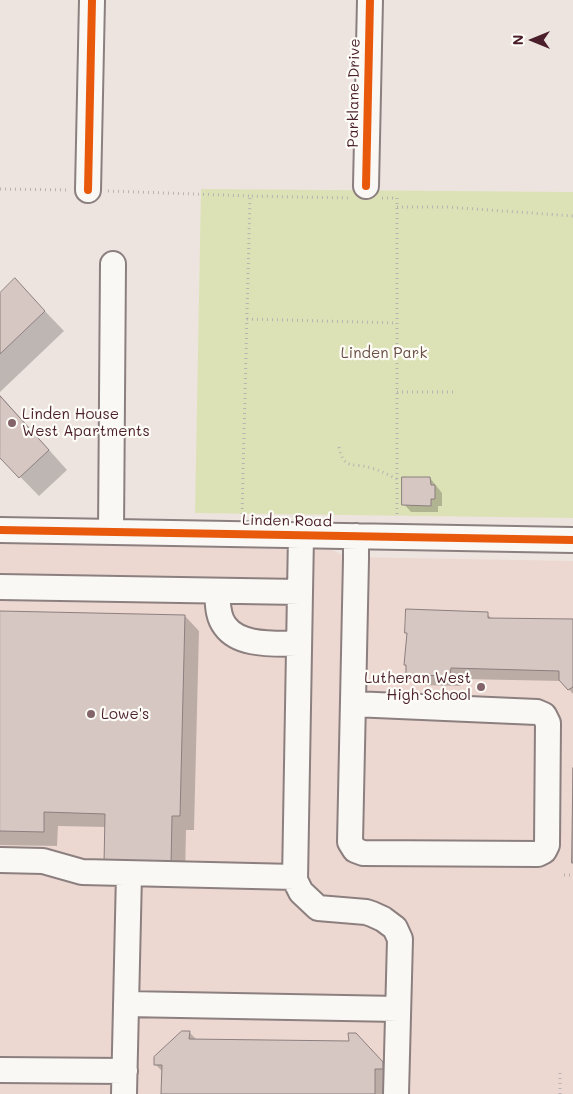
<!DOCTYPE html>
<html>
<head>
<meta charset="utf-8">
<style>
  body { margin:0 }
  #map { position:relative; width:573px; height:1094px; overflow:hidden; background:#ede4df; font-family:Mali,sans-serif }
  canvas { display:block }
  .north { position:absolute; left:508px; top:15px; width:50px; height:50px; -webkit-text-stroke:4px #fdfcf7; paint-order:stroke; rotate:270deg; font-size:14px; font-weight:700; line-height:20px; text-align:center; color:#4a1f2b }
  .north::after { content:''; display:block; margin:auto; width:18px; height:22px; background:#4a1f2b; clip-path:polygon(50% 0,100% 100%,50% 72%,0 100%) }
</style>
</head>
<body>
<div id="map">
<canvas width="573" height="1094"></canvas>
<div class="north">N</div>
</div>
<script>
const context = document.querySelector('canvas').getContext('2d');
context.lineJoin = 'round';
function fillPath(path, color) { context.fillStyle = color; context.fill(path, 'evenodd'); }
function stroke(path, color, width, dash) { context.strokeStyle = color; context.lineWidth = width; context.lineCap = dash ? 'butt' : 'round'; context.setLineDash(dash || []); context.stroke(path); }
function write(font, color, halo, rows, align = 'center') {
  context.font = font + ' Mali,sans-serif'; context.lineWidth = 4.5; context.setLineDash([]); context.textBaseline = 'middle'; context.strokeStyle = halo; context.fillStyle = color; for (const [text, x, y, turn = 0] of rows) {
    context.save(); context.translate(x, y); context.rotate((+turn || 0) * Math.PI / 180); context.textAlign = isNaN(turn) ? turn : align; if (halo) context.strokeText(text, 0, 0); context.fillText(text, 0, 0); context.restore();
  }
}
const built = new Path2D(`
  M0,543L332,550L347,557L573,561V1094H0Z`);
const green = new Path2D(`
  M201,189L573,192V518L195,513Z`);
const shadow = new Path2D(`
  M15,280L64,331L0,392V295Z
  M0,395L67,470L39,496L0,456Z
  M430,478L442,493V506H438V512H411L404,504Z
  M0,612L185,616L199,631L194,830H186L185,879L106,827L58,826L57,846L0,845Z
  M487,614L492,619L573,620V694L562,681L462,679L461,686L418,685L407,674L408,667L405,665Z
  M189,1032L197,1040L371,1049L396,1077L389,1094H163V1072L155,1064Z`);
const building = new Path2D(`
  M15,278L45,311L0,354V293Z
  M0,396L49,450L19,478L0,458Z
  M402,477H430L431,485H435V499H431V506L402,505Z
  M406,609L488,612V618L573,619V687L568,690L559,680V671L451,668L450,676L406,675V665H404L407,633H405Z
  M0,611L185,615L180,816H172L171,866L104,864L105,814L44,812V832L0,831Z
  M573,768V863H572Z
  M182,1031H190L189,1039L349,1041L348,1033H356L383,1062V1069H375V1094H161L162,1065H154V1057Z`);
const path = new Path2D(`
  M0,189L69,190
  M108,191L250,196
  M382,198H397V517
  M397,207H447L573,216
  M247,319L397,323
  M397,392H455
  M339,447C344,471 353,462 371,468C380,470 388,475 397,479
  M242,514L250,196L351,198
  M564,875H573
  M560,1073V1094`);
const minor = new Path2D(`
  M366,186L370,0
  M88,190L92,0
  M0,530L573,540
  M111,532L113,264
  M301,535L295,880L301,892L318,908L366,912L372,914L383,919L395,928L400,939L396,1094
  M0,587L300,592
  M217,591C218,602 217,616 225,626C240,647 276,643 299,644
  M353,704L537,712L544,715L548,723L547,845L544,851L538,854L363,853L355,850L350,842L356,559V536
  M0,860L43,861L82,872L295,877
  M126,1004L398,1009
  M0,1070L125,1071
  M124,1094L129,874`);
const cycleway = new Path2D(`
  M366,186L370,0
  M88,190L92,0
  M0,530L573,540`);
const markers = [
  [12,423,5,"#83646a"],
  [481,687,5,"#83646a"],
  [91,714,5,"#83646a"]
];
const streetNames = [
  ["Parklane Drive",354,93,-89],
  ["Linden Road",287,521,1]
];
const parkNames = [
  ["Linden Park",384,353]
];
const poiNames = [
  ["Linden House",22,414],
  ["West Apartments",22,431],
  ["Lutheran West",471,678,"right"],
  ["High School",471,695,"right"],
  ["Lowe's",101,714]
];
fillPath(built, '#ecd8d0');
fillPath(green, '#dce2b6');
fillPath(shadow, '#0003');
fillPath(building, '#d6c7c2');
stroke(building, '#8c7f7f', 1);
stroke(minor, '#8c7f7f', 28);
stroke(path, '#b8b3b2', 3, [1, 4]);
stroke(minor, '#f9f8f5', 24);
stroke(cycleway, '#e8590c', 8);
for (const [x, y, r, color] of markers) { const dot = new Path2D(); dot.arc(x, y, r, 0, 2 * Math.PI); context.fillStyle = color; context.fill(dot); stroke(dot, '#fdfcf7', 2); }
write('15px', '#4a1f2b', '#fdfcf7', streetNames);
write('15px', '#6b4f45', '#fdfcf7', parkNames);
write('15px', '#4a1f2b', '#fdfcf7', poiNames, 'left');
</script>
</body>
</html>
